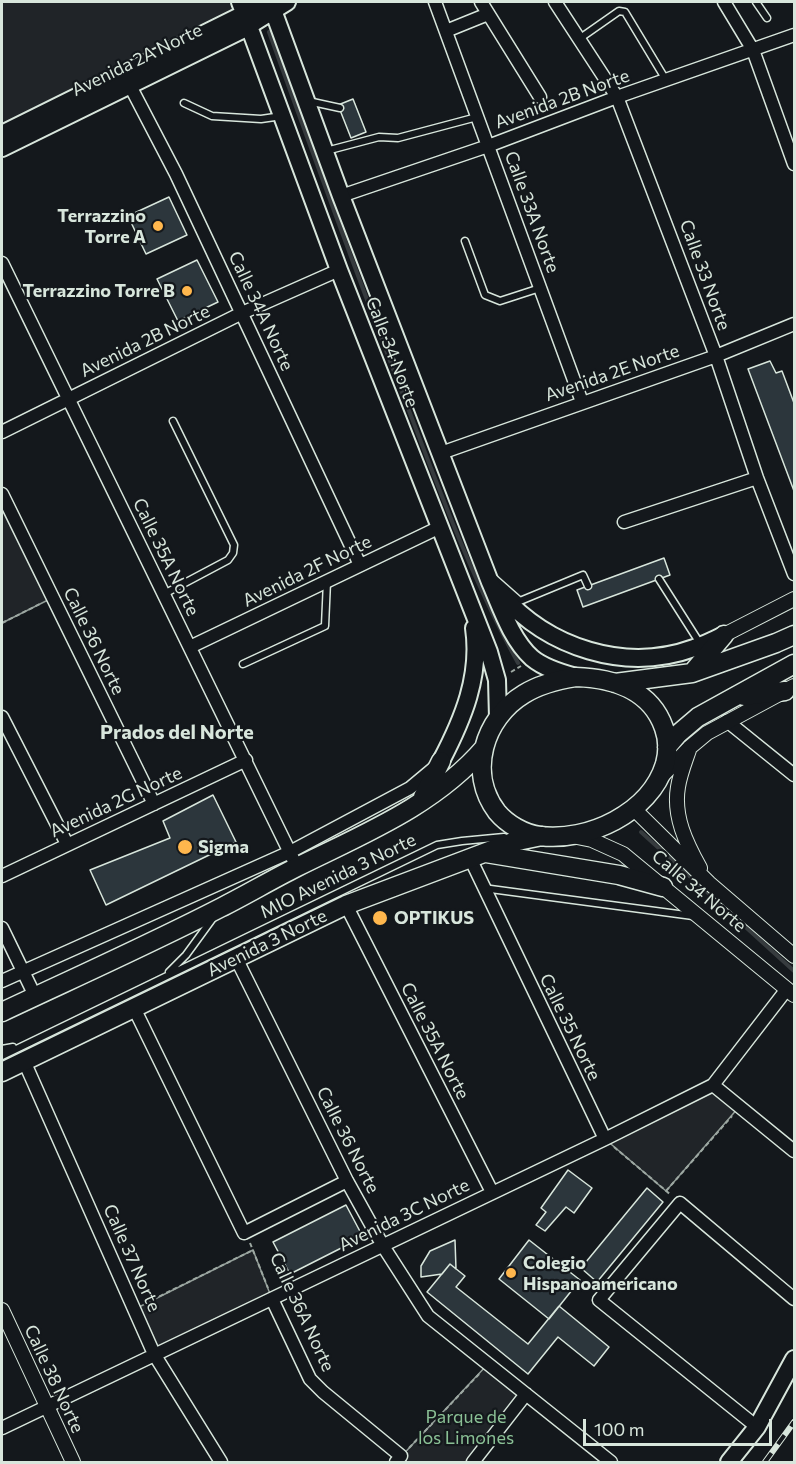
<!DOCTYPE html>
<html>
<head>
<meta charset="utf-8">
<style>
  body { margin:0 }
  #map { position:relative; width:796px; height:1464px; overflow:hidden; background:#14181c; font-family:Commissioner,sans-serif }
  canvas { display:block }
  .frame { position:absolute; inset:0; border:3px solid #d8e6dc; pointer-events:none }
  .scale { position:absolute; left:583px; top:1419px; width:189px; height:27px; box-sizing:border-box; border:3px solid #d8e6dc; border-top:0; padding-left:8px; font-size:18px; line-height:21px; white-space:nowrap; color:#d8e6dc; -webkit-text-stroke:4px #14181c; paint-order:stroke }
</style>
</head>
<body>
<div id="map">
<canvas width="796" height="1464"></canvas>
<div class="frame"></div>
<div class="scale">100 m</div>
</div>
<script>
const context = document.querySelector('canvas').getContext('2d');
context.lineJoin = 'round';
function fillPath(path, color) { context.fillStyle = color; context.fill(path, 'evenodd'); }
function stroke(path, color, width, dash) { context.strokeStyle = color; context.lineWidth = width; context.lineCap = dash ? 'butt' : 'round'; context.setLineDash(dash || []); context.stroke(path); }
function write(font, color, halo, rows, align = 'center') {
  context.font = font + ' Commissioner,sans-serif'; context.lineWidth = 4.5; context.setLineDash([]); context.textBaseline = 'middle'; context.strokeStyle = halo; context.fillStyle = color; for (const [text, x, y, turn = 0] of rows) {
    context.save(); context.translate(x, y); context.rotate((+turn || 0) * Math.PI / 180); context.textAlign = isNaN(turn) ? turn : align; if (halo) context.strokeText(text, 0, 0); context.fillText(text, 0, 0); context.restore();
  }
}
const green = new Path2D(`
  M2,2H240L244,14L2,134Z
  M2,494L52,598L2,623Z
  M713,1085L739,1107L666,1191L605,1139Z
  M253,1250L272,1299L154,1354L135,1309Z
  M487,1365L526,1394L473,1462H396Z`);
const stream = new Path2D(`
  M269,32C313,154 357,275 403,395C438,486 471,578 518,663
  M641,832L794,971`);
const building = new Path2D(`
  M353,99L366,132L351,138L338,105Z
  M169,197L187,235L146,254L128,216Z
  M197,260L218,302L178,321L157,279Z
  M770,361L776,373L782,371L794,403V491L748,369Z
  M664,558L670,575L583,607L577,590Z
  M213,795L236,842L106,905L90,870L170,838L163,821Z
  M568,1170L592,1188L574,1213L566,1207L545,1231L536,1225L546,1212L541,1208Z
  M647,1188L663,1202L597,1282L581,1268Z
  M346,1205L363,1237L290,1274L273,1242Z
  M455,1240L456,1269L450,1264L442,1274L421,1277V1266L430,1251Z
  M529,1240L580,1280L549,1319L499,1279Z
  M450,1264L465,1276L456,1287L528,1344L559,1306L609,1347L594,1366L558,1337L528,1374L427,1292Z`);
const path = new Path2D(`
  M2,623L42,603
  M511,672L521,666
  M614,1147L671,1195
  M666,1191L732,1116
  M250,1243L268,1288
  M146,1303L253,1250
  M409,1448L481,1372`);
const service = new Path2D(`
  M756,2L767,18
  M579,39L619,11L625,12L666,80
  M308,101L340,108
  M184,103L212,116L261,119L282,116
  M326,151L379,137L398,138L477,117
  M465,241L485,295L500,301L540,288
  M494,578L520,601L583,575L588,586
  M659,579L701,645
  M164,594L228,560L233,553L234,545L173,421
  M243,664L325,626L327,581
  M483,888L693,916
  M169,972L186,955L213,918
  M2,1049L13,1047
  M2,1056L437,845L462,841L504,837`);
const minor = new Path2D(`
  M435,2L582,402
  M481,2L540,97
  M555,2L617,97L716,356L757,478L794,574
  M724,2L753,50L794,164
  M446,31L488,14
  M127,80L176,174L360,565
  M341,196L488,146L617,97L794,35
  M2,263L297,867
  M2,432L242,313L339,270
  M441,453L716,356L794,324
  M2,494L154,804
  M624,522L757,478
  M190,647L440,527
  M2,717L67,844
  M727,721L794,775
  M470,858L605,1139
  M2,876L246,760
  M346,905L492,1192
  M2,928L35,996
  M236,958L347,1181L383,1246L428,1316L611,1462
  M2,981L290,852L410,788L434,768
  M134,1008L244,1233L347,1181
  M24,1061L154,1354L221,1462
  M713,1085L794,1151
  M272,1299L310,1379L323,1392L401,1456L396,1462
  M757,1427L599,1300L680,1203L794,1299
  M2,1428L605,1139L713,1085L787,989
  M473,1462L526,1394`);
const tertiary = new Path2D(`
  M724,635L794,599
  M689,750C685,762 680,774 678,787C673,816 686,843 700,868
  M663,775L689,748L707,733L794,686
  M633,808L709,883L794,956
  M572,836L592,840L623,854L794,995
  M2,1310L73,1462`);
const secondary = new Path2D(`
  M240,2L339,270L489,652L497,680L498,718
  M270,2L341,196L490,582C501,607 511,639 532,658C544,668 561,673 576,677
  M2,134L238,17L265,2
  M2,148L242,30L287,2
  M501,594C548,648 625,673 694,648C704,645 714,640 724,635
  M441,761C463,719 481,676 474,628
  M729,1462L757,1427L794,1359`);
const primary = new Path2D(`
  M692,673L724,635
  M576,677C613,678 651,690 664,728C668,739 668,753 665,764C650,813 588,842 540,836C524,834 507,824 497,812C467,773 484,718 524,694C540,684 557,680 576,677Z
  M615,683L692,673L776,643L794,635
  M744,696L785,691
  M667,747L678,734L698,717L794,664
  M423,797L441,761
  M486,853L619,875L663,887
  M2,1012C74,978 148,945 220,908C246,895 271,880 297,867C363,834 434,806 484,748
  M2,1072L346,905L513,842L542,836`);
const rail = new Path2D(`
  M765,1462L794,1422`);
const markers = [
  [158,226,6,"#ffb74d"],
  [187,291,6,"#ffb74d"],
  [185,847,8,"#ffb74d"],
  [380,918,8,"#ffb74d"],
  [511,1273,6,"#ffb74d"]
];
const streetNames = [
  ["Avenida 2A Norte",137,60,-26],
  ["Avenida 2B Norte",562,99,-20],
  ["Calle 33A Norte",532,212,70],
  ["Calle 33 Norte",705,275,70],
  ["Calle 34A Norte",261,311,65],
  ["Avenida 2B Norte",145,341,-26],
  ["Calle 34 Norte",392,352,69],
  ["Avenida 2E Norte",612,373,-19],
  ["Calle 35A Norte",166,557,64],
  ["Avenida 2F Norte",307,571,-26],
  ["Calle 36 Norte",94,641,64],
  ["Avenida 2G Norte",116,802,-25],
  ["MIO Avenida 3 Norte",338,876,-26],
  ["Calle 34 Norte",699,891,40],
  ["Avenida 3 Norte",267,943,-26],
  ["Calle 35 Norte",570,1027,64],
  ["Calle 35A Norte",435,1041,63],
  ["Calle 36 Norte",348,1140,63],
  ["Avenida 3C Norte",404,1215,-26],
  ["Calle 37 Norte",132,1258,66],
  ["Calle 36A Norte",302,1312,65],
  ["Calle 38 Norte",54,1379,65]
];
const poiNames = [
  ["Terrazzino",146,216,"right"],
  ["Torre A",146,237,"right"],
  ["Terrazzino Torre B",175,291,"right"],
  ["Sigma",198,847],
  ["OPTIKUS",394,918],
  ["Colegio",523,1263],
  ["Hispanoamericano",523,1284]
];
const parkNames = [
  ["Parque de",466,1417],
  ["los Limones",466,1438]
];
const neighbourhoodNames = [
  ["Prados del Norte",177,732]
];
fillPath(green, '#202428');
stroke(green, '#939e99', 1.5);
stroke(stream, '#363b3e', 4);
fillPath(building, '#2c363c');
stroke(building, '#d8e6dc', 1.5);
stroke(service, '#d8e6dc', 9);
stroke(minor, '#d8e6dc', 15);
stroke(tertiary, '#d8e6dc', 16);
stroke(secondary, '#d8e6dc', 20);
stroke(primary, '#d8e6dc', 21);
stroke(path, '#9da8a2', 2, [4.5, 3]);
stroke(service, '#14181c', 6);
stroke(minor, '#14181c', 12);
stroke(tertiary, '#14181c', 14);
stroke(secondary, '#14181c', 16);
stroke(primary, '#14181c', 18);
stroke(rail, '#d8e6dc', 6);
stroke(rail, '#14181c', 4, [11]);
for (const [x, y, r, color] of markers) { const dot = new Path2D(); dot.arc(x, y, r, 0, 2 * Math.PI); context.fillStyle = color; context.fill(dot); stroke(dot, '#14181c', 2); }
write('18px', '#d8e6dc', '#14181c', streetNames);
write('bold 18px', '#d8e6dc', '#14181c', poiNames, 'left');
write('18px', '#8ac095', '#14181c', parkNames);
write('bold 20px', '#d8e6dc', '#14181c', neighbourhoodNames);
</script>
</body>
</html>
